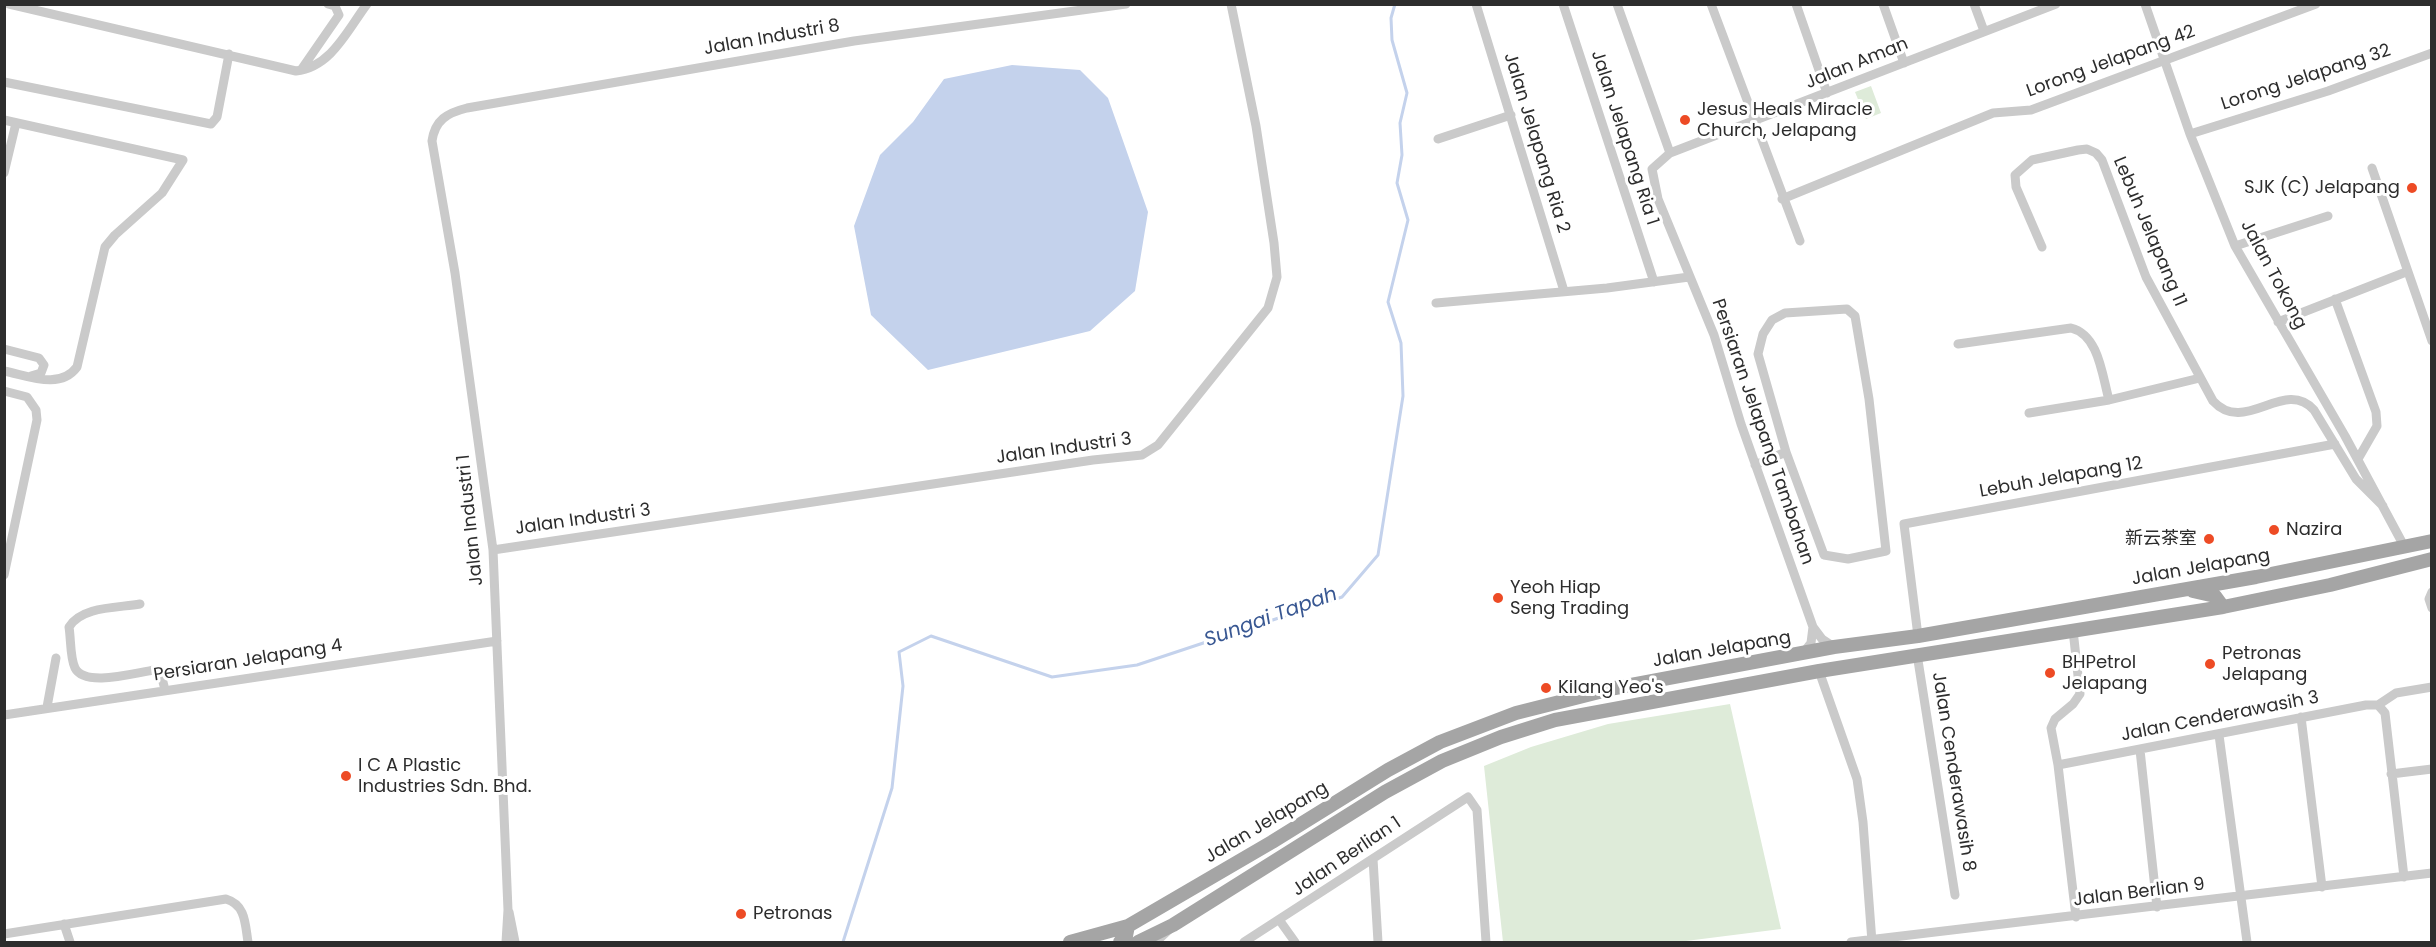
<!DOCTYPE html>
<html>
<head>
<meta charset="utf-8">
<style>
  body { margin:0 }
  #map { position:relative; width:2436px; height:947px; overflow:hidden; background:#fff; font-family:Poppins,sans-serif }
  canvas { display:block }
  .frame { position:absolute; inset:0; border:6px solid #2d2d2d; pointer-events:none }
</style>
</head>
<body>
<div id="map">
<canvas width="2436" height="947"></canvas>
<div class="frame"></div>
</div>
<script>
const context = document.querySelector('canvas').getContext('2d');
context.lineJoin = 'round';
function fillPath(path, color) { context.fillStyle = color; context.fill(path, 'evenodd'); }
function stroke(path, color, width, dash) { context.strokeStyle = color; context.lineWidth = width; context.lineCap = dash ? 'butt' : 'round'; context.setLineDash(dash || []); context.stroke(path); }
function write(font, color, halo, rows, align = 'center') {
  context.font = font + ' Poppins,"Noto Sans SC",sans-serif'; context.lineWidth = 6; context.setLineDash([]); context.textBaseline = 'middle'; context.strokeStyle = halo; context.fillStyle = color; for (const [text, x, y, turn = 0] of rows) {
    context.save(); context.translate(x, y); context.rotate((+turn || 0) * Math.PI / 180); context.textAlign = isNaN(turn) ? turn : align; if (halo) context.strokeText(text, 0, 0); context.fillText(text, 0, 0); context.restore();
  }
}
const green = new Path2D(`
  M1871,86L1881,113L1866,119L1855,92Z
  M1730,704L1781,929L1678,942H1503L1484,766L1531,747L1608,724Z`);
const water = new Path2D(`
  M1012,65L1080,70L1108,98L1148,212L1135,291L1090,331L928,370L871,315L854,226L880,155L913,122L944,79Z`);
const stream = new Path2D(`
  M843,942L892,788L903,686L899,652L931,636L1052,677L1137,665L1342,597L1378,555L1403,396L1401,343L1388,302L1408,220L1397,183L1402,155L1400,123L1407,93L1392,40L1391,18L1395,4`);
const minor = new Path2D(`
  M9,4L296,71C331,67 347,31 367,4
  M1476,4L1564,291
  M1563,4L1654,282
  M1617,4L1670,153
  M1711,4L1800,241
  M1796,4L1827,93
  M1883,4L1904,63
  M1974,4L1984,31
  M2145,4L2190,134L2235,246L2345,436L2404,546
  M301,70L339,15L335,6L328,4
  M4,82L211,124L217,117L229,54
  M4,120L183,160L162,193L115,235L105,247L77,367C60,390 29,376 4,371
  M2190,134L2328,91L2432,53
  M1438,139L1511,115
  M2372,168L2432,341
  M4,173L16,123
  M1782,199L1993,113L2031,110L2316,4
  M2235,246L2328,216
  M2042,247L2016,187L2015,175L2032,160L2078,150L2087,149L2096,153L2102,160L2146,277L2213,401C2245,436 2284,377 2314,410L2356,479L2383,506
  M2335,299L2376,412L2377,426L2358,459
  M1436,303L1607,288L1689,277
  M1847,309L1855,316L1869,399L1886,551L1848,559L1824,555L1786,452L1758,354L1763,334L1772,320L1785,313Z
  M2278,322L2406,272
  M1958,344L2071,328C2099,335 2102,375 2109,400
  M4,349L39,358L44,365L41,373L31,376
  M4,391L27,397L36,410L37,420L4,575
  M2029,413L2109,400L2200,378
  M1755,465L1786,452
  M493,550L1093,460L1142,455L1158,445L1268,308L1277,277L1274,243L1256,126L1231,4
  M2432,592L2429,599L2432,608
  M140,604C118,608 82,606 69,627C71,639 70,658 75,668C85,688 137,672 155,670L161,674L165,690
  M2073,630L2080,694L2073,704L2055,719L2051,728L2058,765L2076,917
  M1918,636L1904,524L2335,444
  M1834,647L1822,639L1813,627L1741,424L1714,335L1658,199L1652,169L1670,153L2056,4
  M1804,652L1811,643L1813,627
  M1917,654L1955,895
  M1819,671L1857,779L1863,822L1872,942
  M2378,705L2396,693L2432,687
  M47,707L56,658
  M4,715L497,641
  M2301,717L2322,887
  M2219,735L2247,942
  M2140,750L2157,907
  M2058,765L2366,705H2378L2385,713L2404,877
  M2391,774L2432,769
  M1373,859L1378,942
  M509,912L515,942
  M1280,921L1295,942
  M64,924L70,942
  M4,934L226,899C246,905 245,924 248,942
  M506,942L508,910L493,550L455,273L432,141C435,120 447,113 467,108L854,41L1126,4
  M1244,942L1468,797L1477,810L1486,942
  M1851,942L2432,873`);
const tertiary = new Path2D(`
  M1155,942L1171,927`);
const primary = new Path2D(`
  M2193,591L2215,596L2223,607
  M1070,942L1128,926L1272,842L1388,770L1440,742L1516,713L1615,688L1834,647L1918,636L2256,577L2432,541
  M1120,942L1126,936L1128,926
  M1138,942L1173,925L1385,792L1442,761L1501,737L1555,720L1819,671L2223,607L2330,585L2432,559`);
const markers = [
  [1685,120,6,"#ed4b25"],
  [2412,188,6,"#ed4b25"],
  [2274,530,6,"#ed4b25"],
  [2209,539,6,"#ed4b25"],
  [1498,598,6,"#ed4b25"],
  [2210,664,6,"#ed4b25"],
  [2050,673,6,"#ed4b25"],
  [1546,688,6,"#ed4b25"],
  [346,776,6,"#ed4b25"],
  [741,914,6,"#ed4b25"]
];
const streetNames = [
  ["Jalan Industri 8",772,38,-10],
  ["Lorong Jelapang 42",2111,62,-20],
  ["Jalan Aman",1857,64,-22],
  ["Lorong Jelapang 32",2306,78,-18],
  ["Jalan Jelapang Ria 1",1624,138,72],
  ["Jalan Jelapang Ria 2",1536,143,73],
  ["Lebuh Jelapang 11",2149,232,67],
  ["Jalan Tokong",2273,275,62],
  ["Persiaran Jelapang Tambahan",1762,432,71],
  ["Jalan Industri 3",1064,449,-8],
  ["Lebuh Jelapang 12",2061,478,-10],
  ["Jalan Industri 1",471,520,-96],
  ["Jalan Industri 3",583,520,-8],
  ["Jalan Jelapang",2201,568,-10],
  ["Jalan Jelapang",1722,650,-10],
  ["Persiaran Jelapang 4",248,661,-9],
  ["Jalan Cenderawasih 3",2220,717,-11],
  ["Jalan Cenderawasih 8",1953,772,81],
  ["Jalan Jelapang",1267,823,-31],
  ["Jalan Berlian 1",1347,857,-34],
  ["Jalan Berlian 9",2139,893,-7]
];
const poiNames = [
  ["Jesus Heals Miracle",1697,110],
  ["Church, Jelapang",1697,131],
  ["SJK (C) Jelapang",2400,188,"right"],
  ["Nazira",2286,530],
  ["新云茶室",2197,539,"right"],
  ["Yeoh Hiap",1510,588],
  ["Seng Trading",1510,609],
  ["Petronas",2222,654],
  ["Jelapang",2222,675],
  ["BHPetrol",2062,663],
  ["Jelapang",2062,684],
  ["Kilang Yeo's",1558,688],
  ["I C A Plastic",358,766],
  ["Industries Sdn. Bhd.",358,787],
  ["Petronas",753,914]
];
const waterNames = [
  ["Sungai Tapah",1271,618,-20]
];
fillPath(green, '#deebd9');
fillPath(water, '#c4d2ec');
stroke(stream, '#c4d2ec', 3);
stroke(minor, '#cacaca', 9);
stroke(tertiary, '#cacaca', 10);
stroke(primary, '#a5a5a5', 14);
for (const [x, y, r, color] of markers) { const dot = new Path2D(); dot.arc(x, y, r, 0, 2 * Math.PI); context.fillStyle = color; context.fill(dot); stroke(dot, '#fff', 2); }
write('18px', '#2d2d2d', '#fff', streetNames);
write('18px', '#2d2d2d', '#fff', poiNames, 'left');
write('italic 20px', '#385792', '#fff', waterNames);
</script>
</body>
</html>
